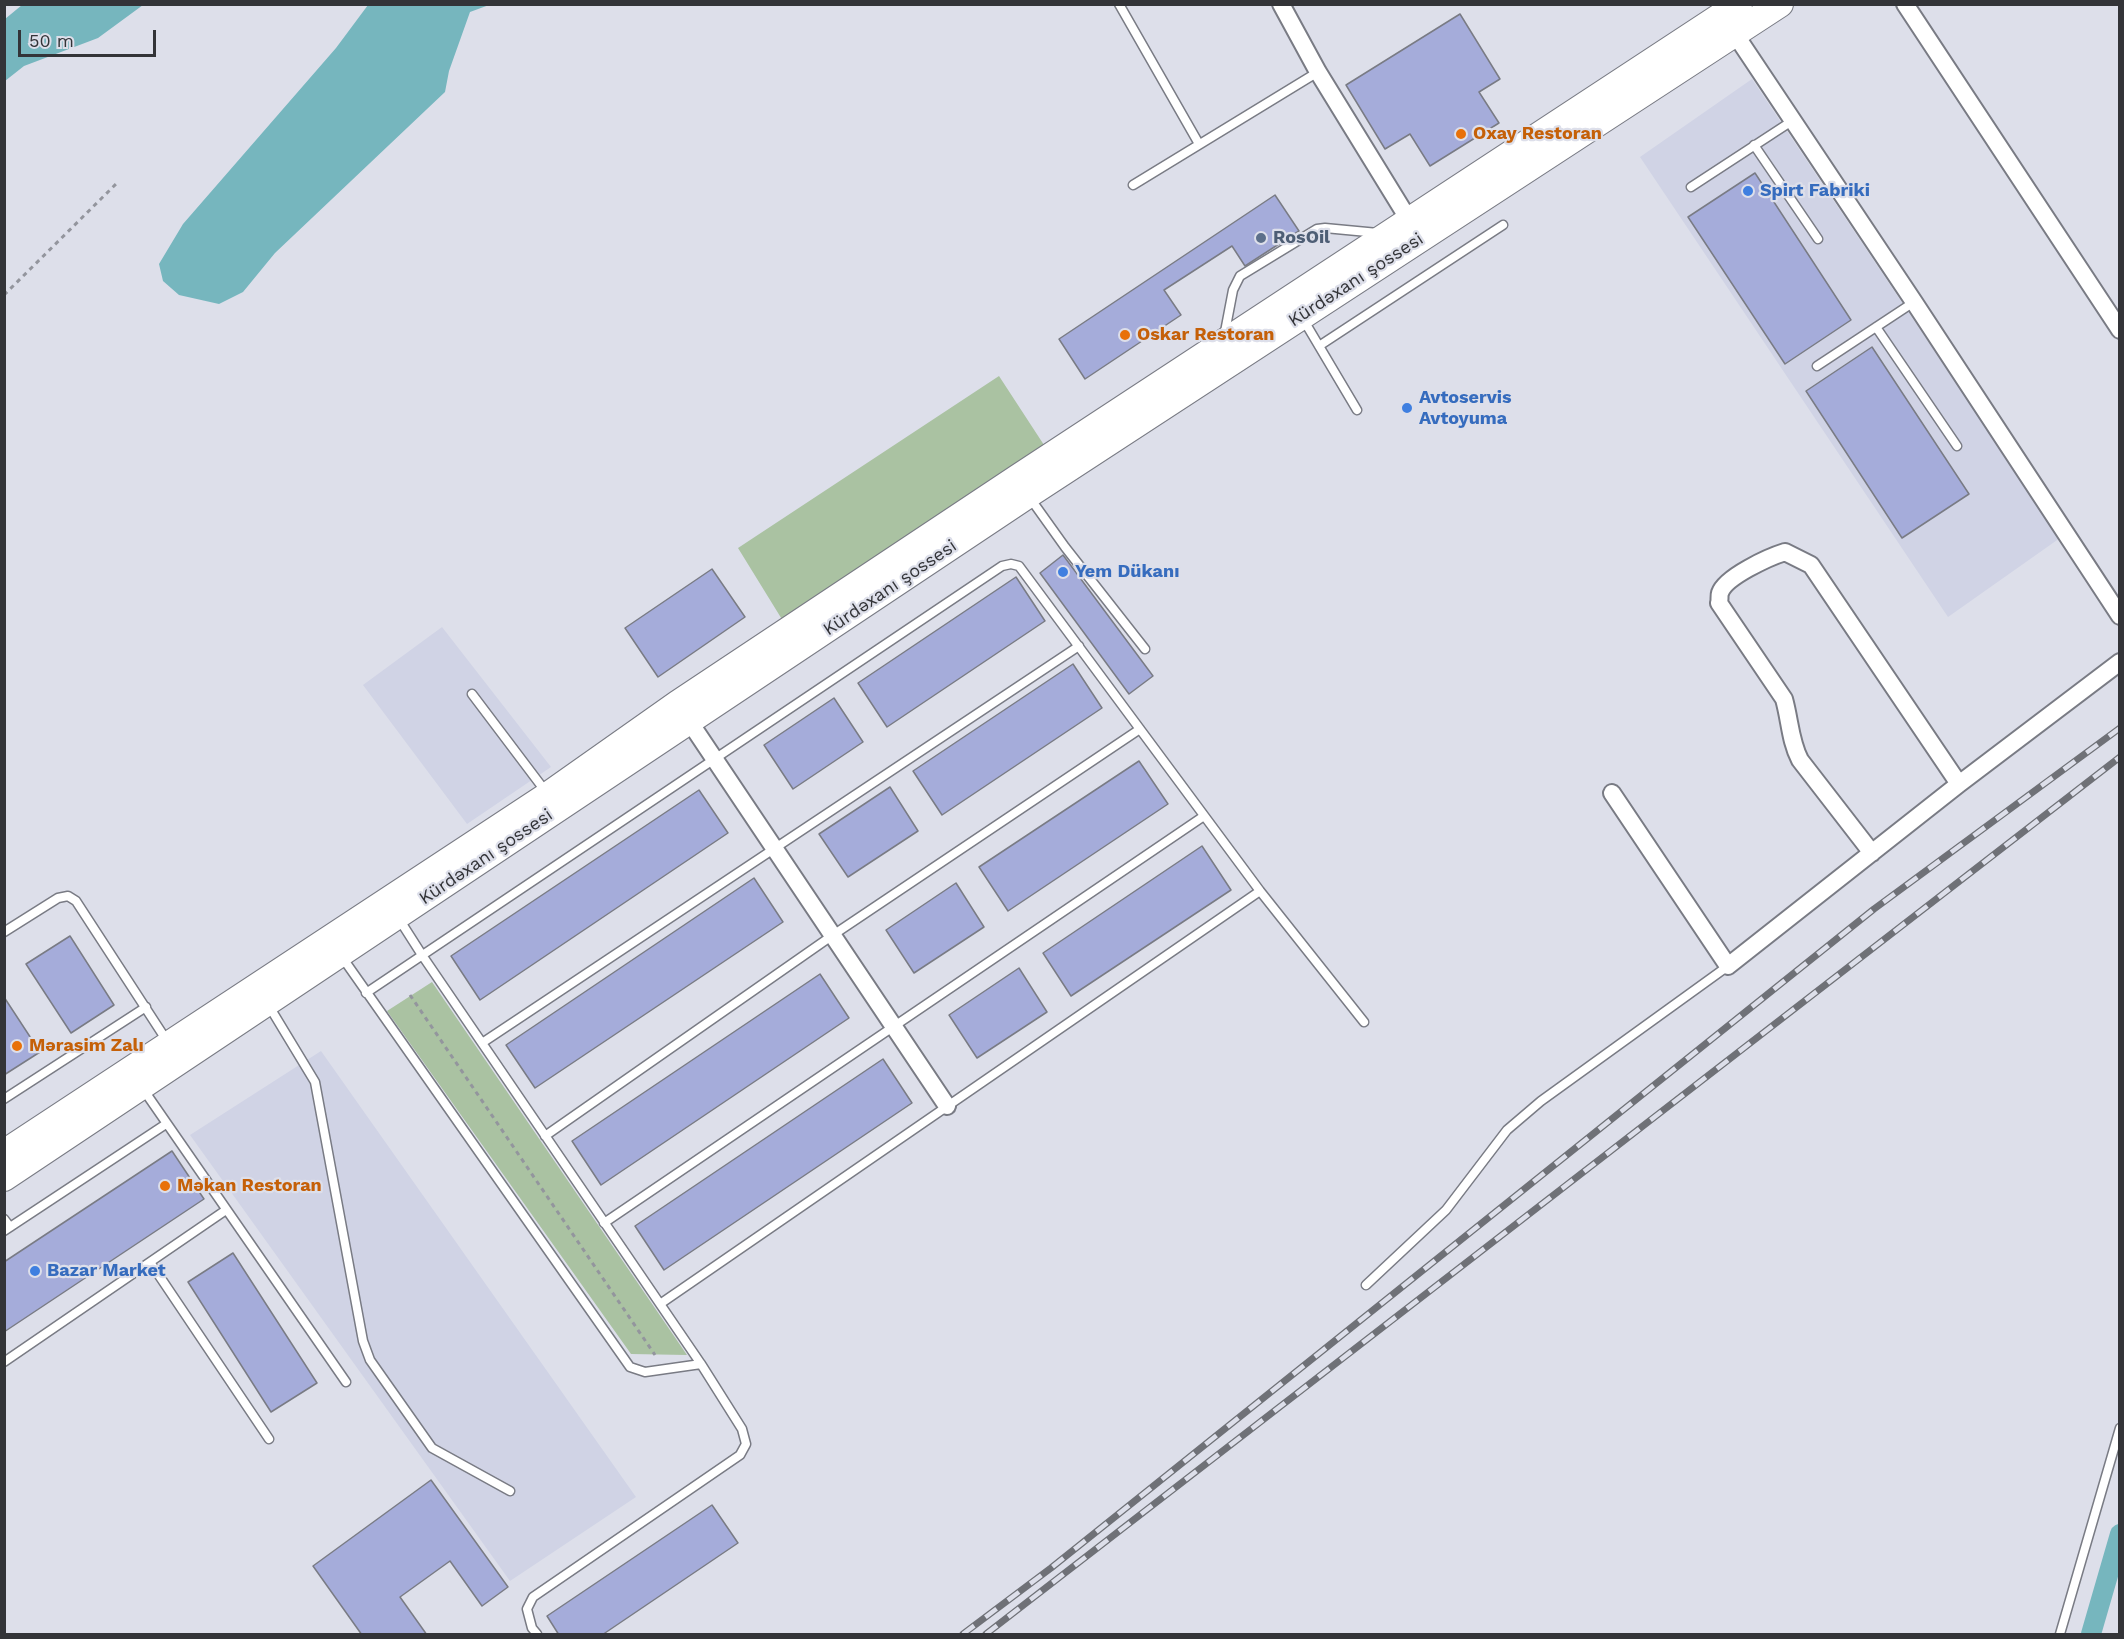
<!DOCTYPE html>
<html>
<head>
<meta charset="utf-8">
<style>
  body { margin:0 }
  #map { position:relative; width:2124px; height:1639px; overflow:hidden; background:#dddfea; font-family:"Work Sans",sans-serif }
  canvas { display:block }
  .frame { position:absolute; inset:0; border:6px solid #333438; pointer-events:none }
  .scale { position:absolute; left:18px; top:30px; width:138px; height:27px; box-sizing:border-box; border:3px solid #333438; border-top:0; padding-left:8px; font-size:18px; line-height:21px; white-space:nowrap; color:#333438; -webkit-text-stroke:4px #dddfea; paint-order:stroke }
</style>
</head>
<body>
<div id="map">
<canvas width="2124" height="1639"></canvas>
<div class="frame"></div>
<div class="scale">50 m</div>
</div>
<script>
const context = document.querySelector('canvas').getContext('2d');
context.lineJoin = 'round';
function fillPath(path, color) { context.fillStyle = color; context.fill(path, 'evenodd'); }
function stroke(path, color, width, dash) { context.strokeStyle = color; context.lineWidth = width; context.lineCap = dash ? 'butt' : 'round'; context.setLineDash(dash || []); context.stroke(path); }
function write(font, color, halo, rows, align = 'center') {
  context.font = font + ' "Work Sans",sans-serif'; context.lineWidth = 4.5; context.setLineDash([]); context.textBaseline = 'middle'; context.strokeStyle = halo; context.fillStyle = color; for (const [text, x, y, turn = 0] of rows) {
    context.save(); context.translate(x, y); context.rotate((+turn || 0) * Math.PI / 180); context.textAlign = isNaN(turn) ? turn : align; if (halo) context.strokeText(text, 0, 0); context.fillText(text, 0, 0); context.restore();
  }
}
const built = new Path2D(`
  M1752,79L2060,538L1948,617L1640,157Z
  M442,627L551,767L467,824L363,685Z
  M321,1051L636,1497L510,1581L190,1135Z`);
const green = new Path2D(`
  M999,376L1044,445L783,621L738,548Z
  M432,982L687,1355L631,1354L387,1011Z`);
const water = new Path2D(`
  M22,5V4L143,5L98,38L24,66L5,81V19Z
  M368,5H489L470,12L449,71L445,92L275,253L243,292L219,304L179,295L163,281L159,264L183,224L336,48Z`);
const canal = new Path2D(`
  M2091,1634L2120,1534`);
const building = new Path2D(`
  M1460,14L1500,79L1479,92L1499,123L1430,166L1410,134L1385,149L1346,85Z
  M1755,173L1851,320L1785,364L1688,217Z
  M1275,195L1299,231L1245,266L1232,246L1164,290L1181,315L1085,379L1059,339Z
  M1872,347L1969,494L1902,538L1806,391Z
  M1063,555L1153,676L1129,694L1040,573Z
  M712,569L745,617L658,677L625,628Z
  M1016,577L1045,621L887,727L858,683Z
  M1073,664L1102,708L942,815L913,771Z
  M834,698L863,742L793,789L764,745Z
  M1139,761L1168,804L1008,911L979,867Z
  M890,787L918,831L848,877L819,834Z
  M699,790L728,833L480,1000L451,956Z
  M1202,846L1231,890L1071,996L1043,953Z
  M754,878L783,922L535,1088L506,1045Z
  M956,883L984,927L914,973L886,930Z
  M70,936L114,1005L71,1033L26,964Z
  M1019,968L1047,1012L977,1058L949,1015Z
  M820,974L849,1018L601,1185L572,1141Z
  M4,997L40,1052L4,1075Z
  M883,1059L912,1103L664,1270L635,1226Z
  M172,1151L204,1199L4,1332V1262Z
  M233,1253L317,1383L271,1412L188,1282Z
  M431,1480L508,1587L482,1606L450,1561L400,1597L427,1635H362L313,1566Z
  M712,1505L738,1543L602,1635H559L547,1616Z`);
const path = new Path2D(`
  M4,295L116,184
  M410,995L655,1355`);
const service = new Path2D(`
  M1119,4L1199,144
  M1754,145L1818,239
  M1133,185L1318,72
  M1691,187L1792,121
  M1303,319L1357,410
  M1876,327L1957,446
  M1224,337L1233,290L1240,276L1317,229L1325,228L1378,233
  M1319,346L1503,225
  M1817,366L1914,302
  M1030,498L1065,547L1145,649
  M472,694L546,792
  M399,919L422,955L701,1364L742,1429L746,1444L740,1455L533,1597L527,1609L532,1628L537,1634
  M4,932L58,898L68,896L76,901L167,1041
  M342,957L630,1367L645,1372L701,1364
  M366,993L1002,566L1011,564L1019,566L1260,891L1364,1022
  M269,1006L315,1082L363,1341L370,1360L432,1448L510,1491
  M482,1043L1079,646
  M143,1089L346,1382
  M4,1099L146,1007
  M545,1136L833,935L1140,729
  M4,1219L10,1227
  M604,1223L1204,816
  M4,1231L166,1124
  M150,1262L269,1439
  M1366,1285L1446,1210L1507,1130L1541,1101L1728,966
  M660,1304L1260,891
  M4,1362L226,1210
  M2060,1634L2120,1428`);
const minor = new Path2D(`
  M1281,4L1318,72L1409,220
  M1905,4L2120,330
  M1735,34L1914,302L2120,616
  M685,715L947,1106
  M1612,793L1728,966L1959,784L2120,662
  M1872,853L1800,760C1790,741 1790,720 1784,699L1719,603C1720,600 1719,596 1720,593C1725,577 1769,557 1785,552L1811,565L1959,784`);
const primary = new Path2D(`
  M4,1153L548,795L677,704L1017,478L1739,4
  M4,1178L1028,495L1780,4`);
const rail = new Path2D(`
  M963,1634L1051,1568L1874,909L2120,728
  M986,1634L2120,757`);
const markers = [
  [1461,134,6,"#e8710a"],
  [1748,191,6,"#3f7fe0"],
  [1261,238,6,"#5c6f8a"],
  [1125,335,6,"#e8710a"],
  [1407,408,6,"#3f7fe0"],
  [1063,572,6,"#3f7fe0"],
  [17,1046,6,"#e8710a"],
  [165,1186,6,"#e8710a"],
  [35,1271,6,"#3f7fe0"]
];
const foodNames = [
  ["Oxay Restoran",1473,134],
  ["Oskar Restoran",1137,335],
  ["Mərasim Zalı",29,1046],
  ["Məkan Restoran",177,1186]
];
const shopNames = [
  ["Spirt Fabriki",1760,191],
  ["Avtoservis",1419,398],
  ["Avtoyuma",1419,419],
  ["Yem Dükanı",1075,572],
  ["Bazar Market",47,1271]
];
const serviceNames = [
  ["RosOil",1273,238]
];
const streetNames = [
  ["Kürdəxanı şossesi",1356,280,-33],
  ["Kürdəxanı şossesi",890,588,-34],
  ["Kürdəxanı şossesi",486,857,-34]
];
fillPath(built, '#d0d3e5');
fillPath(green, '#aac2a2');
fillPath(water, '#76b6be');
stroke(canal, '#76b6be', 20);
fillPath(building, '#a5acda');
stroke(building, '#797b84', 1.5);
stroke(service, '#797b84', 11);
stroke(minor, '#797b84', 20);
stroke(primary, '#797b84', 28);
stroke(path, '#93959d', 3, [4.5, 4.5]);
stroke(service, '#fff', 8);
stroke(minor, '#fff', 16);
stroke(primary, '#fff', 26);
stroke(rail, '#6f7177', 7);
stroke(rail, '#dddfea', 4.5, [14]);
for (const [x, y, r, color] of markers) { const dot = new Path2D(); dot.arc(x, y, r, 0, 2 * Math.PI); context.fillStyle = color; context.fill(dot); stroke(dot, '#dddfea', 2); }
write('bold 18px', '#c56008', '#dddfea', foodNames, 'left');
write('bold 18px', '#366cbe', '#dddfea', shopNames, 'left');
write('bold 18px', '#4e5e75', '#dddfea', serviceNames, 'left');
write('18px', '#333438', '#dddfea', streetNames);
</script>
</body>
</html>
